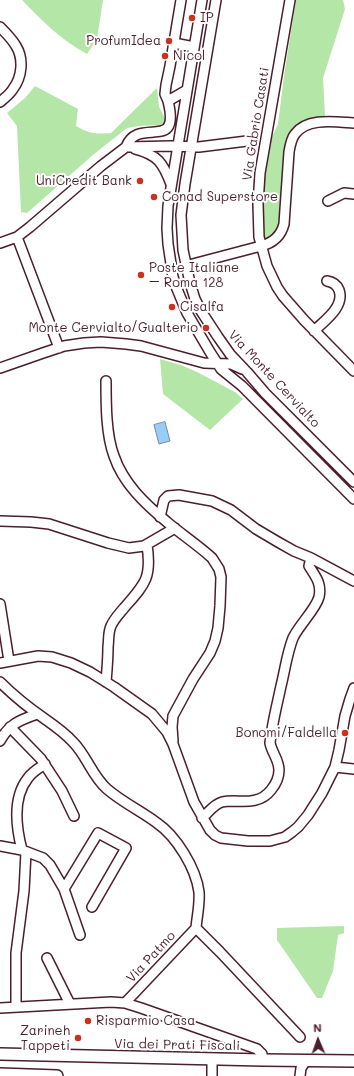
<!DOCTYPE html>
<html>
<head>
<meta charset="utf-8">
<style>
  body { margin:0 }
  #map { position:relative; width:354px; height:1076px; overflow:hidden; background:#fff; font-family:Mali,sans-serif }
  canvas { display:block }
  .north { position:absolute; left:298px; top:1020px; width:40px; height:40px; -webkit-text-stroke:3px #fff; paint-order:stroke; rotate:358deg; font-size:11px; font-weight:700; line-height:16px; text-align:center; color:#4a1f2b }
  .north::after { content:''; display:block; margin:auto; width:14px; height:18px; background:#4a1f2b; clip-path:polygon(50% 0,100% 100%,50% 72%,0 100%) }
</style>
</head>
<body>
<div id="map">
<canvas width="354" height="1076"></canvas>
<div class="north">N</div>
</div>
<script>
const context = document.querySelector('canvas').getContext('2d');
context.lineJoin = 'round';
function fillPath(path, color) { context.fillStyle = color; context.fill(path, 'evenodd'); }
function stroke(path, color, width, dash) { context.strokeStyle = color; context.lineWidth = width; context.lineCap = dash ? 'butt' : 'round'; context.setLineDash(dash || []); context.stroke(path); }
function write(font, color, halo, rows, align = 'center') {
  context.font = font + ' Mali,sans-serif'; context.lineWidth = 4; context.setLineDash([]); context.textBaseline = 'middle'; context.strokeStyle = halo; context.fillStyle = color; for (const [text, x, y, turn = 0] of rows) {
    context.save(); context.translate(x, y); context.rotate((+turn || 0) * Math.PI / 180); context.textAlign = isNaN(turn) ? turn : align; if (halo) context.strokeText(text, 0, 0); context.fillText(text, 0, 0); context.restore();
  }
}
const green = new Path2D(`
  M22,0H103L97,39L87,54C61,40 42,21 22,0Z
  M296,0H343L345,9L323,78L325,116L319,119L297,126L287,138L278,229L268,241L263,234V188L271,139L278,124L284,76Z
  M35,86L78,109L76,126C90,134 95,134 111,133L157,88L159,107L166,120L165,124L162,125L138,126L127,128L94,154L27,213L21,212L17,126L7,113L25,98Z
  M160,359L181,365L199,373L235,392L243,399L210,430L163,394Z
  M344,926V933L338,935L333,971L322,998H317L277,940V928Z`);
const water = new Path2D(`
  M165,422L170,441L159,444L154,425Z`);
const minorTunnel = new Path2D(`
  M247,141H257`);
const minor = new Path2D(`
  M202,0L168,206L167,228L168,244L173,277L177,289L187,313L210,352L221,369L242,386L354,499
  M216,0L185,184L181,215L183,250L190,283L195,299L201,311L218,337L230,354L247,372L265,393L354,482
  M290,0L260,173L258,204L259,237L267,266L277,287L283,296L304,320L354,371
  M0,27C6,33 12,39 16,46C24,59 22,77 13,89C10,94 5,98 0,102
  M174,43L194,47
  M168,101L165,94L166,85L170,66L181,0
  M126,147L171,146L199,147L247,141
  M126,147C138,115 181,154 168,101L187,90
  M135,149C158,155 163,163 171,184
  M328,201L344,193L354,194
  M17,237L59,348
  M0,243L17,237L30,227L101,166L126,147
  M185,266L261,246C273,243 281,236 284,224L289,152C290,146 291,139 295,134C307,117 336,122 354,123
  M314,331C324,321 345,307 339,290C337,285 333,282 327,281
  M0,368L43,353L64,346L84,343L101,342L126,344L141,346L204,363L231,364L242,369
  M106,381C106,404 106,435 114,456C123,483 145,504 167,522C181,534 198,545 212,558L219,569L221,577L220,606L218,628L215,641L210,653L193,679L173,716L172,727L173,741
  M160,517L164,500L168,496L179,495L212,501L231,510L256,529L278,542L294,551L311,558L354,581
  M0,521L31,522L49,524L108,543L129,548L144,546L175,528
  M0,604L9,661
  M0,663L38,656L52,657L71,663L90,672L114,687L152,714L167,732L173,744L194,802L210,830L215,835L221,838L248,841H270L285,837L292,832L298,827L308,815L322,793L335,767L339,750L345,716L350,699L354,688
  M0,682C14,696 29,708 45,719C55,726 65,733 73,742C87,756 92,776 107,789C122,802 141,811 157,823C176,836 196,868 199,892C200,904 197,916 196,928
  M106,682C107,670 108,659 108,647C109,640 108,632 111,626C114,619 119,614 124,608C145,584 152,578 147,545
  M10,727L41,759L62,791L74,816
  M0,741C9,724 20,720 37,714
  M45,764C39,768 32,772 28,778C12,798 16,827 22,850L43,858L50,865L64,889L80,935
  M335,767L354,769
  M202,818C208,813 214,804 222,802C226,801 230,801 234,801C248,802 262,802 271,790C276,784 279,778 279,770C279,760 272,753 270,743C272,724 277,705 281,686C285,670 287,653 293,638C299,625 316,609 319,597C322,583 315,576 309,566L311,558
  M0,846L22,850
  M64,889L98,833L126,848L92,907
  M196,928L220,952L300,1037
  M47,958L70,1004
  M125,1003L196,928
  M16,1007V953L24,891L26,852
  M0,1008L111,1002L125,1003L141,1008L257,1049L262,1054L263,1060
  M212,1059V1076
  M300,1076L301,1068L306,1061`);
const major = new Path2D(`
  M0,1054L263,1060L354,1061
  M0,1074L57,1076`);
const markers = [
  [192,18,4,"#c8321e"],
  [169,41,4,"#c8321e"],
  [165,56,4,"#c8321e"],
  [140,181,4,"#c8321e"],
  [154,197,4,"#c8321e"],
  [141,275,4,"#c8321e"],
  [172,307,4,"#c8321e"],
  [206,328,4,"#c8321e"],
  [345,733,4,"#c8321e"],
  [88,1021,4,"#c8321e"],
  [78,1038,4,"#c8321e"]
];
const poiNames = [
  ["IP",200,18],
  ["ProfumIdea",161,41,"right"],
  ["Nicol",173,56],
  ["UniCredit Bank",132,181,"right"],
  ["Conad Superstore",162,197],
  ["Poste Italiane",149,268],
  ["– Roma 128",149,283],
  ["Cisalfa",180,307],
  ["Monte Cervialto/Gualterio",198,328,"right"],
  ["Bonomi/Faldella",337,733,"right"],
  ["Risparmio Casa",96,1021],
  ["Zarineh",70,1031,"right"],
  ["Tappeti",70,1046,"right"]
];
const streetNames = [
  ["Via Gabrio Casati",256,124,-81],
  ["Via Monte Cervialto",274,379,47],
  ["Via Patmo",151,957,-47],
  ["Via dei Prati Fiscali",177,1045,1]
];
fillPath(green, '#b3e6a7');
fillPath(water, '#98cdf6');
stroke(water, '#7987a5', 1);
stroke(minorTunnel, '#dbd2d5', 9, [9, 4.5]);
stroke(minor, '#4a1f2b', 12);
stroke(major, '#4a1f2b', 14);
stroke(minor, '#fff', 9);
stroke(major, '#fff', 11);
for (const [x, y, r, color] of markers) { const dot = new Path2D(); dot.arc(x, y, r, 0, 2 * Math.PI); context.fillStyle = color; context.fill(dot); stroke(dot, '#fff', 1.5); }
write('13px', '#4a1f2b', '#fff', poiNames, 'left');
write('13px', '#4a1f2b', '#fff', streetNames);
</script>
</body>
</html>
